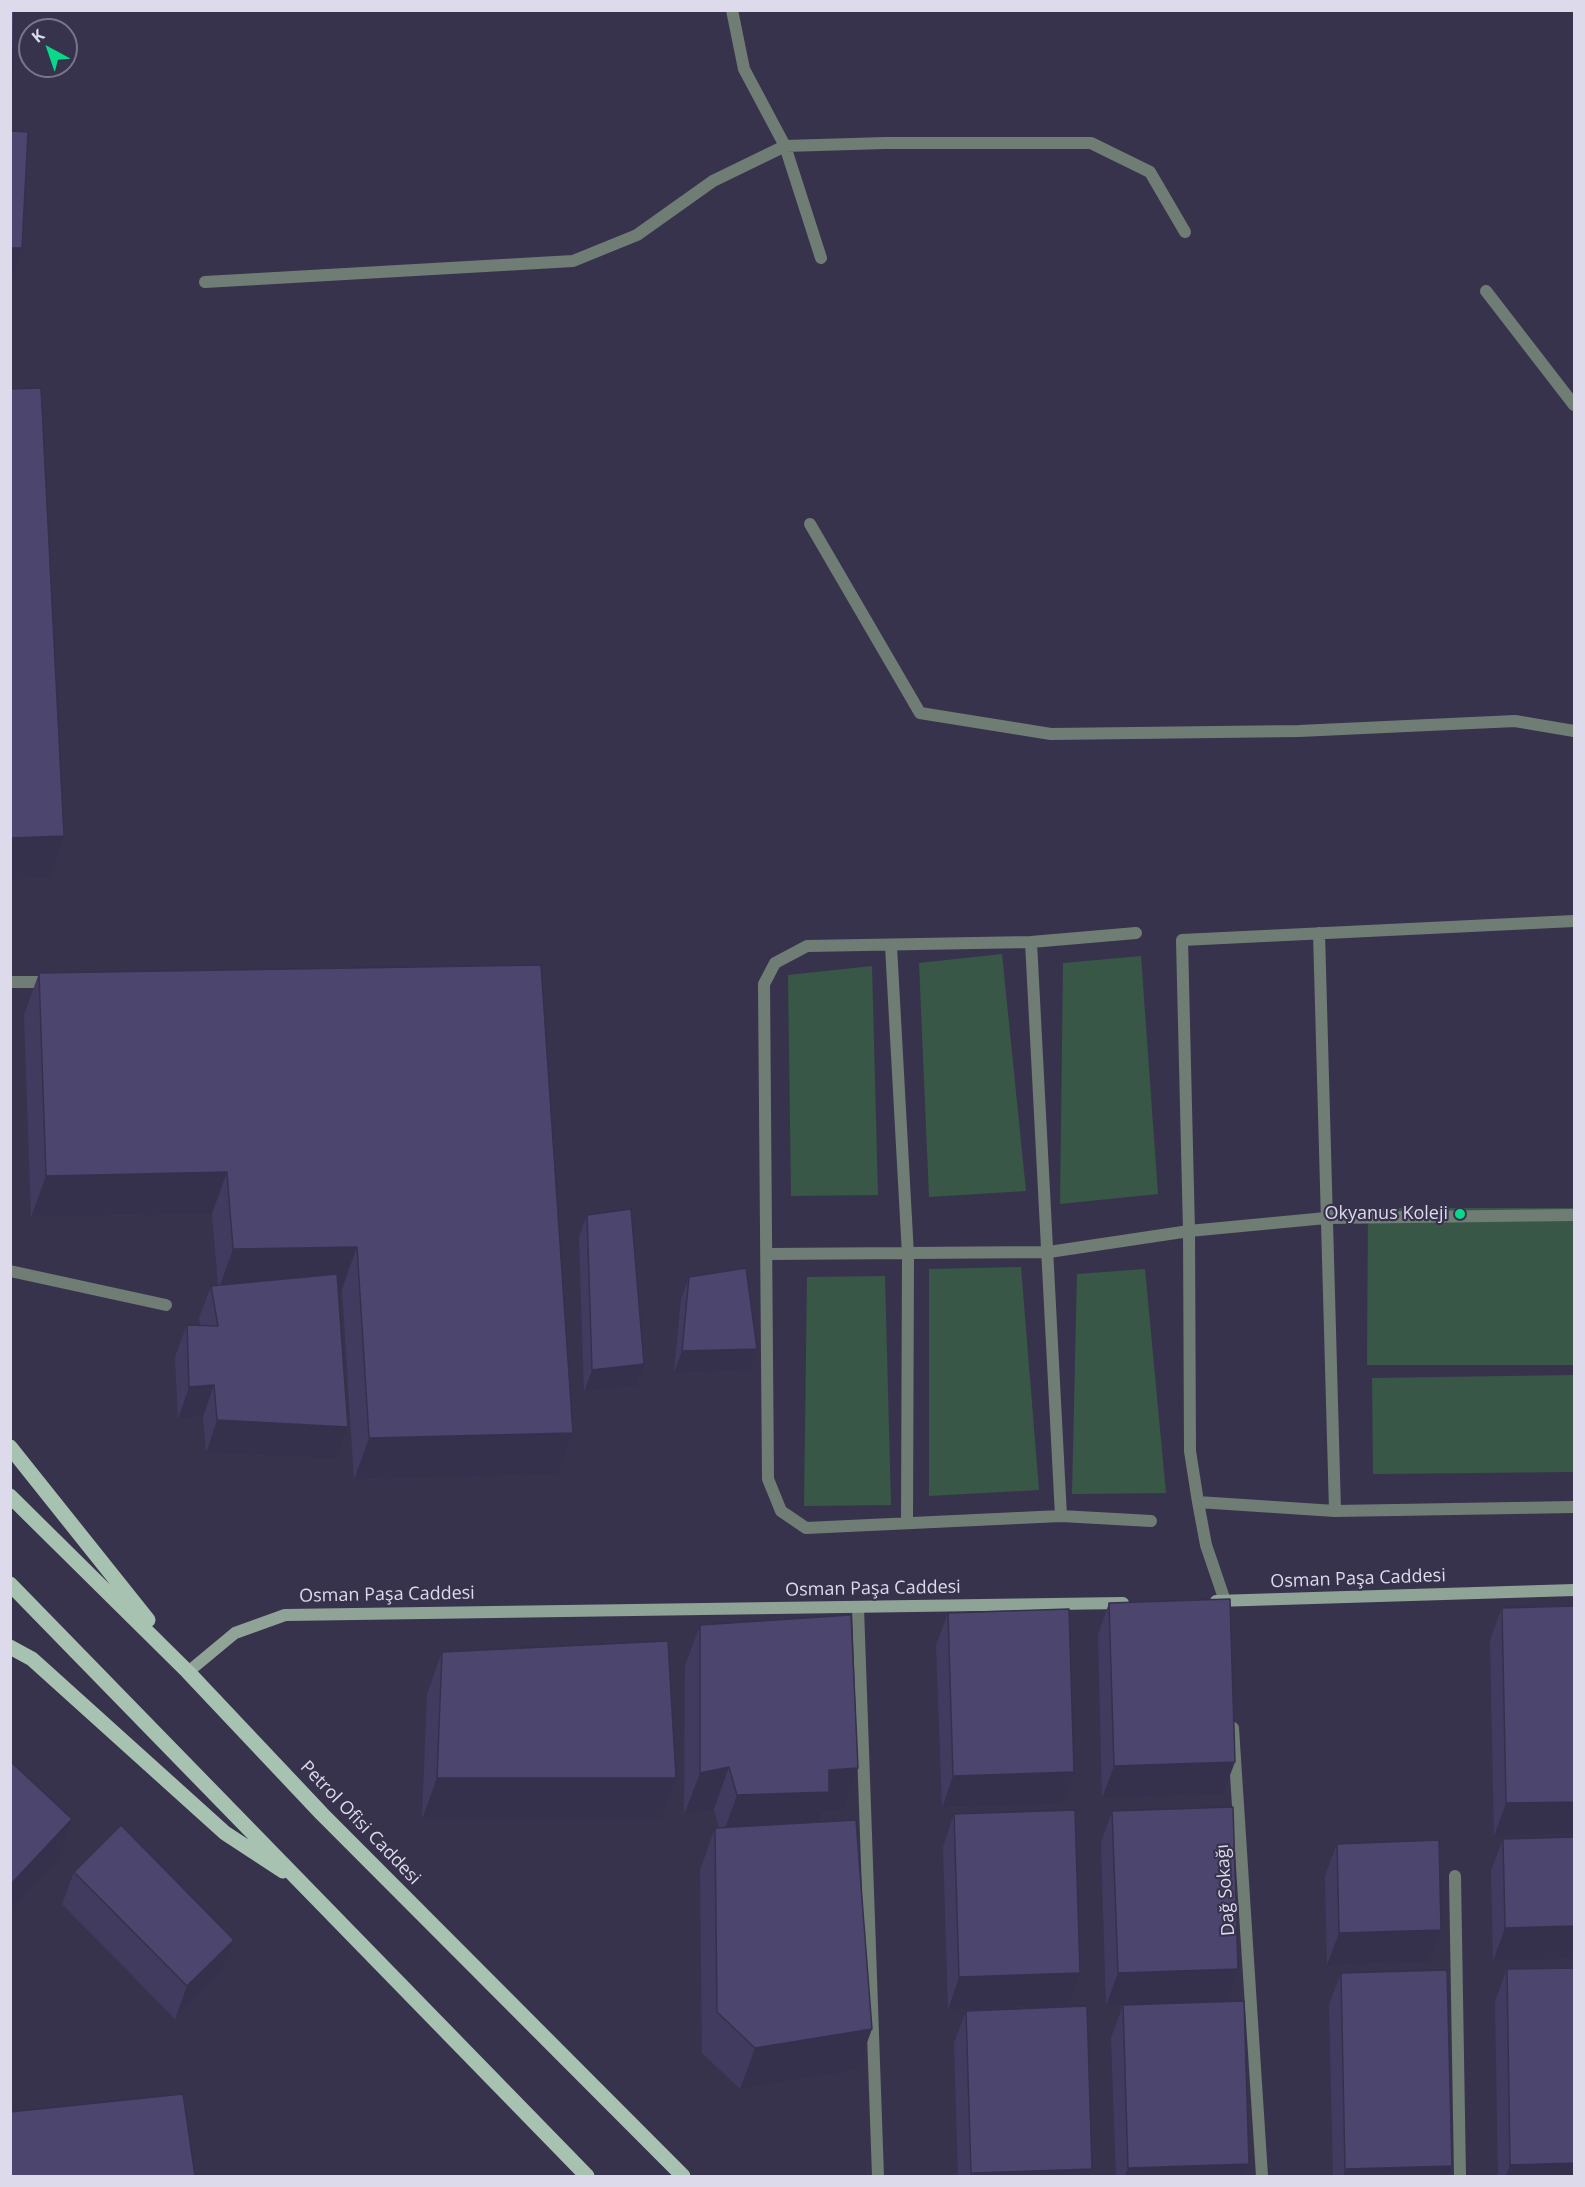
<!DOCTYPE html>
<html>
<head>
<meta charset="utf-8">
<style>
  body { margin:0 }
  #map { position:relative; width:1585px; height:2187px; overflow:hidden; background:#37334d; font-family:"Open Sans",sans-serif }
  canvas { display:block }
  .frame { position:absolute; inset:0; border:12px solid #dcdaeb; pointer-events:none }
  .north { position:absolute; left:18px; top:18px; width:60px; height:60px; box-sizing:border-box; background:#37334d; border:2px solid #79768c; border-radius:50%; rotate:320deg; font-size:16px; font-weight:700; line-height:24px; text-align:center; color:#dcdaeb }
  .north::after { content:''; display:block; margin:auto; width:21px; height:27px; background:#09d98b; clip-path:polygon(50% 0,100% 100%,50% 72%,0 100%) }
</style>
</head>
<body>
<div id="map">
<canvas width="1585" height="2187"></canvas>
<div class="frame"></div>
<div class="north">K</div>
</div>
<script>
const context = document.querySelector('canvas').getContext('2d');
context.lineJoin = 'round';
function fillPath(path, color) { context.fillStyle = color; context.fill(path, 'evenodd'); }
function stroke(path, color, width, dash) { context.strokeStyle = color; context.lineWidth = width; context.lineCap = dash ? 'butt' : 'round'; context.setLineDash(dash || []); context.stroke(path); }
function write(font, color, halo, rows, align = 'center') {
  context.font = font + ' "Open Sans",sans-serif'; context.lineWidth = 4.5; context.setLineDash([]); context.textBaseline = 'middle'; context.strokeStyle = halo; context.fillStyle = color; for (const [text, x, y, turn = 0] of rows) {
    context.save(); context.translate(x, y); context.rotate((+turn || 0) * Math.PI / 180); context.textAlign = isNaN(turn) ? turn : align; if (halo) context.strokeText(text, 0, 0); context.fillText(text, 0, 0); context.restore();
  }
}
const green = new Path2D(`
  M1002,954L1026,1191L929,1197L919,963Z
  M1141,956L1158,1194L1060,1204L1063,963Z
  M872,966L878,1195L791,1196L788,975Z
  M1368,1208H1574V1365H1367Z
  M1021,1267L1039,1490L929,1496V1269Z
  M1145,1269L1166,1493L1072,1494L1077,1274Z
  M885,1276L891,1505L804,1506L807,1277Z
  M1574,1375V1472L1373,1474L1372,1378Z`);
const lane = new Path2D(`
  M732,10L744,69L785,146L821,258
  M205,282L573,261L637,235L713,181L785,146L885,143H1091L1150,172L1185,232
  M1486,291L1574,405
  M810,524L920,713L1051,734L1299,731L1515,721L1574,731
  M1574,921L1182,940L1189,1231L1190,1451L1198,1502L1335,1511L1574,1507
  M1136,933L1031,942L807,946L775,963L764,984L768,1479L781,1511L806,1528L1061,1516L1151,1521
  M1319,933L1335,1511
  M1031,942L1061,1516
  M891,946L908,1255L907,1522
  M10,982H53
  M767,1254L1049,1252L1189,1231L1326,1218L1574,1215
  M10,1271L166,1305
  M1198,1502L1206,1545L1225,1601
  M1455,1876L1460,2176`);
const street = new Path2D(`
  M858,1608L878,2176
  M1233,1728L1262,2176`);
const secondary = new Path2D(`
  M1216,1601L1574,1590
  M188,1672L235,1633L285,1615L1123,1603`);
const primary = new Path2D(`
  M10,1447L148,1620
  M10,1496L188,1672L322,1814L683,2176
  M10,1584L587,2176
  M10,1647L32,1659L225,1833L283,1871`);
const wall = new Path2D(`
  M39,973L573,1433L558,1474L354,1480L342,1289H338L348,1427L337,1459L206,1453L203,1417L178,1419L175,1357L187,1325H200L199,1318L211,1286L218,1285L212,1214L31,1217L24,1015Z
  M587,1215L636,1386L584,1392L579,1237Z
  M689,1277L749,1371L674,1373L681,1299Z
  M1109,1603L1223,1794L1102,1798L1098,1635Z
  M1575,1606V1834L1494,1836L1490,1640L1502,1608Z
  M948,1613L1062,1804L942,1808L936,1645Z
  M700,1625L843,1810L823,1811L819,1822L857,2070L740,2089L702,2053L700,1870L715,1828H719L714,1809L684,1815L685,1666Z
  M442,1652L676,1778L661,1819H422L427,1694Z
  M1112,1811L1226,2002L1249,2164L1244,2176H1116L1111,2038L1123,2005L1170,2004L1106,2006L1101,1843Z
  M954,1814L1068,2006L948,2010L943,1847Z
  M1575,1837L1493,1961L1491,1871L1503,1839Z
  M1337,1844L1441,1930L1429,1962L1327,1965L1325,1876Z
  M74,1872L234,1940L222,1972L175,2019L62,1904Z
  M1507,1969L1575,2176H1498L1495,2001Z
  M1341,1973L1448,2176H1333L1329,2005Z
  M966,2011L1089,2176H958L954,2043Z`);
const shadedWall = new Path2D(`
  M10,248H22L11,281Z
  M64,836L49,878L10,879V838Z
  M227,1172L212,1214L31,1217L46,1176Z
  M357,1247L342,1289L218,1291L233,1249Z
  M757,1349L749,1371L674,1373L682,1351Z
  M644,1364L636,1386L584,1392L592,1370Z
  M214,1385L203,1417L178,1419L189,1387Z
  M217,1420L348,1427L337,1459L206,1453Z
  M573,1433L558,1474L354,1480L369,1438Z
  M1235,1762L1223,1794L1102,1798L1114,1766Z
  M729,1767L714,1809L684,1815L700,1773Z
  M858,1768L843,1810L823,1811L814,1834L722,1837L737,1795L829,1770Z
  M1074,1772L1062,1804L942,1808L953,1776Z
  M437,1778H676L661,1819H422Z
  M1575,1802V1834L1494,1836L1506,1803Z
  M72,1819L57,1860L10,1910V1885Z
  M1575,1926V1958L1493,1961L1505,1928Z
  M1441,1930L1429,1962L1327,1965L1339,1933Z
  M234,1940L222,1972L175,2019L187,1986Z
  M1238,1969L1226,2002L1106,2006L1118,1973Z
  M1080,1973L1068,2006L948,2010L959,1977Z
  M872,2029L857,2070L740,2089L755,2048Z
  M1575,2163V2176H1506L1510,2165Z
  M1249,2164L1244,2176H1125L1128,2168Z
  M1452,2166L1448,2176H1343L1345,2169Z
  M1092,2169L1089,2176H970L971,2173Z`);
const building = new Path2D(`
  M10,11H14L11,119H10Z
  M10,131L28,132L22,248H10Z
  M41,388L64,836L10,838V389Z
  M541,965L573,1433L369,1438L357,1247L233,1249L227,1172L46,1176L39,973Z
  M631,1209L644,1364L592,1370L587,1215Z
  M746,1268L757,1349L682,1351L689,1277Z
  M337,1274L348,1427L217,1420L214,1385L189,1387L187,1325L218,1326L211,1286Z
  M1230,1599L1235,1762L1114,1766L1109,1603Z
  M1575,1606V1802L1506,1803L1502,1608Z
  M1069,1609L1074,1772L953,1776L948,1613Z
  M851,1615L858,1768L829,1770V1792L737,1795L729,1767L700,1773V1625Z
  M668,1641L676,1778H437L442,1652Z
  M10,1761L72,1819L10,1885Z
  M1233,1807L1238,1969L1118,1973L1112,1811Z
  M1075,1810L1080,1973L959,1977L954,1814Z
  M856,1820L872,2029L755,2048L717,2012L715,1828Z
  M121,1825L234,1940L187,1986L74,1872Z
  M1575,1837V1926L1505,1928L1503,1839Z
  M1439,1840L1441,1930L1339,1933L1337,1844Z
  M1575,1968V2163L1510,2165L1507,1969Z
  M1447,1970L1452,2166L1345,2169L1341,1973Z
  M1244,2001L1249,2164L1128,2168L1123,2005Z
  M1087,2006L1092,2169L971,2173L966,2011Z
  M183,2094L195,2176H10V2112Z`);
const markers = [
  [1460,1214,6,"#09d98b"]
];
const poiNames = [
  ["Okyanus Koleji",1448,1214]
];
const streetNames = [
  ["Osman Paşa Caddesi",1358,1579,-2],
  ["Osman Paşa Caddesi",873,1589,-1],
  ["Osman Paşa Caddesi",387,1595,-1],
  ["Petrol Ofisi Caddesi",360,1823,46],
  ["Dağ Sokağı",1226,1890,-94]
];
fillPath(green, '#395746');
stroke(lane, '#707d75', 12);
stroke(street, '#707d75', 12);
stroke(secondary, '#8fa497', 12);
stroke(primary, '#a7c2b1', 15);
fillPath(wall, '#413c5f');
fillPath(shadedWall, '#35314d');
fillPath(building, '#4c466e');
stroke(building, '#35314d', 1.5);
for (const [x, y, r, color] of markers) { const dot = new Path2D(); dot.arc(x, y, r, 0, 2 * Math.PI); context.fillStyle = color; context.fill(dot); stroke(dot, '#37334d', 2); }
write('18px', '#dcdaeb', '#37334d', poiNames, 'right');
write('18px', '#dcdaeb', '#37334d', streetNames);
</script>
</body>
</html>
